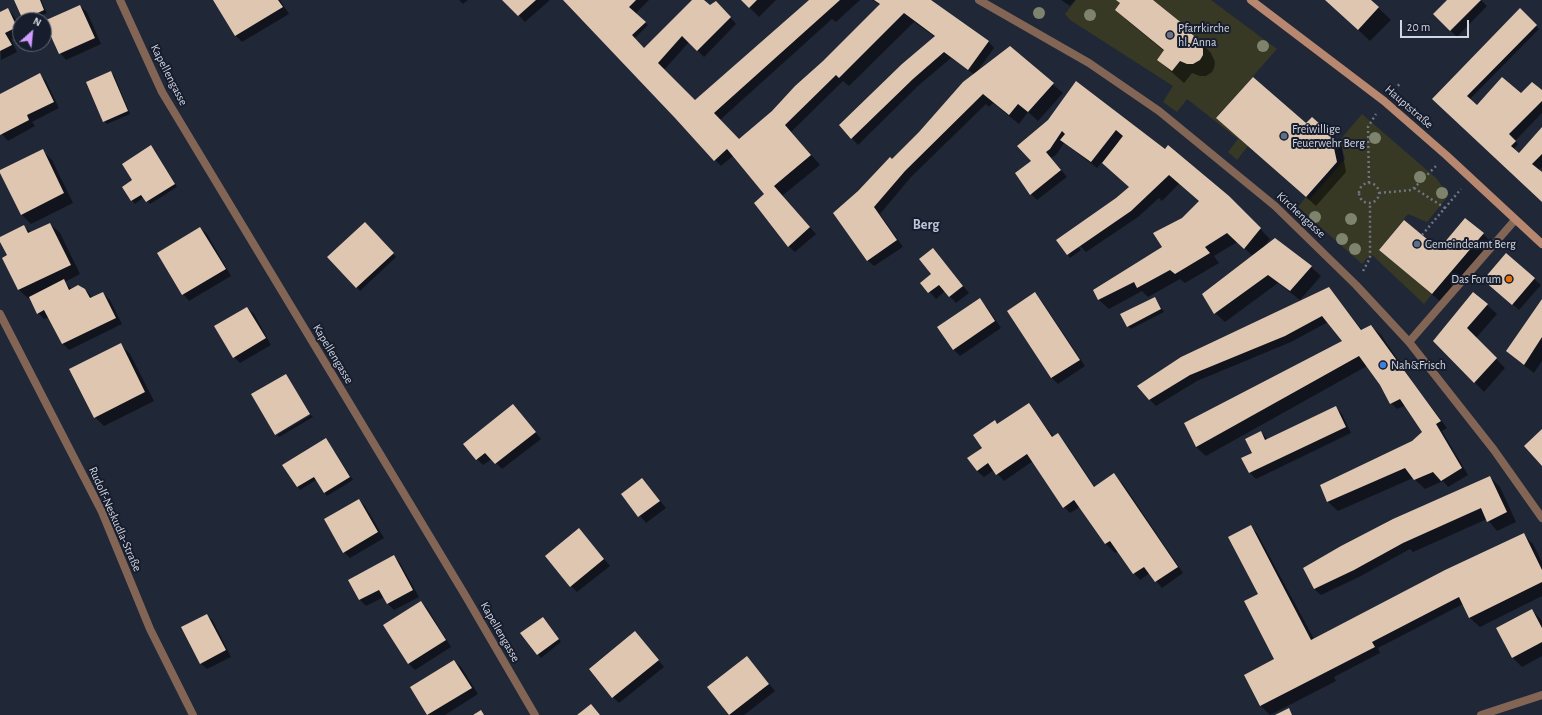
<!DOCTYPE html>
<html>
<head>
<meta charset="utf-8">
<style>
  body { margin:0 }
  #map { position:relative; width:1542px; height:715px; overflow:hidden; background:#202737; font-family:"Alegreya Sans",sans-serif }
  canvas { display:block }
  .north { position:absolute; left:12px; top:12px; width:40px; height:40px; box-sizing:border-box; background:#171d2d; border:1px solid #616775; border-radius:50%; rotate:27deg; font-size:11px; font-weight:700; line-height:16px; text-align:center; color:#d1d6e0 }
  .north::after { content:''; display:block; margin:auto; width:14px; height:18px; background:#cf9dff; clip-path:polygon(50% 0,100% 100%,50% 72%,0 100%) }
  .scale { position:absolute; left:1400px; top:20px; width:69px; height:18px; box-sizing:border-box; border:2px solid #d1d6e0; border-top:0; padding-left:5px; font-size:12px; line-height:14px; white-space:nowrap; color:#d1d6e0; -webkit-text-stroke:3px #171d2d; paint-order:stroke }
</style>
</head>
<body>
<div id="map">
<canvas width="1542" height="715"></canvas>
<div class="north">N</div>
<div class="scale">20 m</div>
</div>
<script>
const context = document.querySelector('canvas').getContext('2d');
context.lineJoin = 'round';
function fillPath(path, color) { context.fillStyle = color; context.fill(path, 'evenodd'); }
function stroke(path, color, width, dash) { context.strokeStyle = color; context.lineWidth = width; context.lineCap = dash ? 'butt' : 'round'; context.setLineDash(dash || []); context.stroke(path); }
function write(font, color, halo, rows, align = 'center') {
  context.font = font + ' "Alegreya Sans",sans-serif'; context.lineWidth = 4; context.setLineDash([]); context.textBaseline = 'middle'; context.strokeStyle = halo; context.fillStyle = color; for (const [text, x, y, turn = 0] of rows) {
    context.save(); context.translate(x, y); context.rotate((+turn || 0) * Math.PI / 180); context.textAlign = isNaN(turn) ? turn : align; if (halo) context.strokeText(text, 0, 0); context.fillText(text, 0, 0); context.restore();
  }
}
const green = new Path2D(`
  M1076,0H1211L1277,49L1216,118L1248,146L1237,160L1228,152L1238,139L1187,99L1177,112L1163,102L1173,86L1070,20L1065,14Z
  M1362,114L1436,178L1449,195L1427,222L1408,214L1379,250L1432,294L1424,304L1371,254L1362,264L1298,207L1306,197L1309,200L1345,159L1340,140Z`);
const shadow = new Path2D(`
  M15,0H41L47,13L31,20H25Z
  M214,0H280L289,14L242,42L236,36Z
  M459,0H468L463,4Z
  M504,0H550L525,22Z
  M564,0H649L635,14L648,25L634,39L644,49L693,0H703L710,7L722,8L736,24L704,57L689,42L664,70L695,102L810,0H860L836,22L832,19L720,120L739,140L773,111L880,5L872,0H929L988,41L994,48L976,73L1010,48L1063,93L1038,121L1028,112L1019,124L993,103L989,107L986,104L911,177L880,214L903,247L874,266L867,260L834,213L892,160L975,75L951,58L919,85L858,145L840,125L935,37L914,22L849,86L843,81L791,132L820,165L782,196L816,234L795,252L788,246L765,194L734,155L721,166Z
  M742,0H776L759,17Z
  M1061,0H1075L1070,6Z
  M1117,0H1152L1188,30L1211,53L1215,62L1214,68L1212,72L1206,76H1200L1192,73L1184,83L1158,60L1164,51L1129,22L1116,10L1120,3Z
  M1326,0H1372L1371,1L1391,20L1370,41Z
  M1448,0H1481L1487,6L1457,37L1434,14Z
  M80,6L87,12L101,44L66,60L60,53Z
  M8,9L14,16L20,27V35L11,39L17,52L1,60L0,13Z
  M1520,9L1539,29L1469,100L1477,107L1521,94L1542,92V113L1515,141L1518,144L1514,149L1520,154L1542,129V167L1538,170L1542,173V201L1433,99Z
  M111,73L114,75L130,114L107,124L104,121Z
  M39,74L46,81L59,108L32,122L35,126L8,141L0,132V95Z
  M1076,83L1228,196L1270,239L1263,248L1275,239L1311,267L1321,276L1300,300L1278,283L1225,322L1215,313L1253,256L1237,242L1214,256L1219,263L1185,283L1180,279L1148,297L1142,291L1109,309L1099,300L1094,291L1163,248L1182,218L1200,201L1179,184L1162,201L1159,198L1138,217L1086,252L1080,246L1079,247L1081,250L1070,258L1068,255L1117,199L1130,187L1102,162L1097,168L1064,143L1056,155L1051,158L1067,177L1037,200L1031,194L1033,162L1049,121ZM1123,135L1124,136L1120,142L1118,141Z
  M1218,118L1306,124L1331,134L1341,144L1346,172L1316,206Z
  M154,149L177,187L150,204L144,197L135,204L123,188L134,181Z
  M42,150L52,160L73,203L31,224L21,214Z
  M365,223L396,257L360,291L328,257Z
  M50,224L60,233L80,274L65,282L72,290L85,289L93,298L103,293L110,300L122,324L69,350L63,344L49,317L44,319L38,313L30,298L29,299L19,290L4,258L8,256L0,240V238L24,226L31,233Z
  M200,228L207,234L231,276L189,301L183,294Z
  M1483,234L1492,243L1442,303L1380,250H1439Z
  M933,249L969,293L956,303L945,291L936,299L922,283L933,275Z
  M1506,255L1541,285L1519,310L1491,286Z
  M1329,288L1363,331L1371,326L1381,335L1414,384L1447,428L1442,431L1468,475L1448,487L1443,481L1425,489L1413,478L1338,511L1328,502L1321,486L1413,442L1423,433L1405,406L1397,409L1391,403L1381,384L1367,366L1206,456L1196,447L1344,341L1328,322L1291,342L1197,381L1156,406L1149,399Z
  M1035,293L1041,300L1085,366L1058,384L1052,378Z
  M1474,293L1497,314L1476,338L1505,368L1484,392L1434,340Z
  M1155,298L1164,312L1131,329L1128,326Z
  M979,300L986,306L1001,328L960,356L954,350L939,328Z
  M1542,301V361L1534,373L1517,360L1507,351Z
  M247,308L254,314L271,345L240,363L234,357Z
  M121,345L130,354L154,401L104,426L95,417Z
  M286,375L310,413L275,434Z
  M513,405L541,439L502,469L492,459L483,465L477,459Z
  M1336,407L1342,414L1351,433L1256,479L1250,473L1243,458L1253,453L1261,432L1268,440Z
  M311,415L313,417L279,437L277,435Z
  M1040,420L1054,437L1058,435L1064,441L1095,487L1113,474L1123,484L1183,573L1162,588L1150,573L1140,580L1134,573L1119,551L1115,553L1106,544L1080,507L1070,513L1064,507L1033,461L1004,481L994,470L984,477L977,471L983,448L998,425Z
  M326,439L353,480L327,496L316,480L300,490L284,465Z
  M1490,477L1500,487L1516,522L1497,531L1487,519L1413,552L1410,549L1361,576L1321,595L1314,589Z
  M642,479L666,508L646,523L622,494Z
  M359,500L365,506L384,538L350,558L344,552Z
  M1251,527L1257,533L1314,639L1523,534L1533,544L1542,562V596L1480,627L1470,618L1463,604L1378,648L1380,653L1334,677L1336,681L1270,715L1261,706L1245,675L1276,659L1259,594Z
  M579,529L610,566L577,592L571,586Z
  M394,556L400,563L419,597L394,610L388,604L384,597L366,606L360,600L350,580Z
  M421,602L427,608L451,647L415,670L408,663Z
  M1532,610L1542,621V656L1522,667L1512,657Z
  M207,615L213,621L231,657L207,669L200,663Z
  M546,621L561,642L541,658L522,634Z
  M641,639L664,667L619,703L613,697Z
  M747,657L775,691L744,715H730L708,687Z
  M454,661L461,667L478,694L445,715H428L411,688Z`);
const building = new Path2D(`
  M14,0H40L44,10L23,20Z
  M213,0H278L283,7L235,36Z
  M502,0H536L518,16Z
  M563,0H636L629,7L646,22L632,35L644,48L692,0H704L710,5L716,1L731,17L697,51L682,36L658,63L695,100L809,0H840L714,113L739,139L772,111L795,86L823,61L880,4L874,0H931L989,41L968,70L944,52L913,79L851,139L839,125L902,64L935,36L904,13L839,78L836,75L785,125L811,155L774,186L810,227L788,247L754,203L764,194L727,149L714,161L675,118Z
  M741,0H757L749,8Z
  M1116,0H1153L1189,29L1188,31L1199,40L1203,49V55L1200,60L1193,64H1187L1180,61L1172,71L1157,60L1164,50L1115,10L1120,3Z
  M1325,0H1371L1379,7L1358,30Z
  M1447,0H1481L1450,31L1433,14Z
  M80,5L95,38L59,54L44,21Z
  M8,8L17,27L5,33L12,45L0,51V12Z
  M1520,8L1537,25L1467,96L1477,105L1502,77L1521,93L1532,82L1542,90V101L1509,134L1516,141L1511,146L1519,153L1542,127V154L1532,164L1542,172V202L1432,99Z
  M1010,46L1054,83L1028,112L1018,104L1009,115L983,94L905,171L874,207L897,240L867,261L833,213L858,191L890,157L892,159L919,132L963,82Z
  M111,71L128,111L103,122L86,82Z
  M40,73L54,102L27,115L29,120L0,135V94Z
  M1253,77L1306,123L1312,117L1331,134L1337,162L1306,197L1216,118Z
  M1076,81L1165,149L1168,145L1229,196L1261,228L1244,249L1227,233L1205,247L1210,253L1175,274L1170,270L1137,288L1134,282L1098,300L1093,290L1162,247L1153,233L1182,218L1199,201L1169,175L1131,211L1067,255L1056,240L1116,198L1129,187L1102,163L1123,136L1116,130L1091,162L1060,140L1065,134L1062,131L1050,149L1046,152L1061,170L1030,195L1015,173L1031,161L1017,146L1048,120Z
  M151,145L175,184L146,202L141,195L131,201L122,187L132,180L122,164Z
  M43,149L64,193L21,215L0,173V170Z
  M1465,218L1484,233L1432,294L1379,250L1404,220L1439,249Z
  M365,222L394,253L356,288L327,257Z
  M50,223L71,265L18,290L2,258L7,255L0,242V237L24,225L28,233Z
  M200,227L226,269L182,295L157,253Z
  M1275,238L1312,266L1290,291L1268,275L1214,314L1202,294Z
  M933,248L963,286L949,297L939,285L928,293L920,283L931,274L919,259Z
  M1506,253L1535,278L1512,305L1483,280Z
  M64,279L69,290L78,285L85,289L90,298L103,292L116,318L62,344L44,310L37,314L29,297Z
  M1329,287L1361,330L1371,325L1441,421L1436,424L1462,468L1441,481L1433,472L1414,480L1405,468L1327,502L1320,485L1412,441L1422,432L1400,399L1390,404L1380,385L1359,356L1196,447L1184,423L1342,341L1322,316L1285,336L1190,375L1149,400L1137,386L1181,357Z
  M1035,292L1080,360L1051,378L1007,311Z
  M1473,292L1488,304L1467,328L1497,358L1474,383L1433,341Z
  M1155,297L1161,309L1127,327L1120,314Z
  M980,298L995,321L953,350L937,327Z
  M1542,299V337L1524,365L1506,351Z
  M247,307L266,338L233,358L214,326Z
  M121,343L145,392L94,418L69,369Z
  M286,374L310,414L275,435L251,394Z
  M1029,403L1052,437L1058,433L1094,487L1114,473L1178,567L1155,582L1144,567L1133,574L1110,541L1105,544L1074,500L1063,508L1027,454L996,475L988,463L977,471L967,458L982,448L973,435L995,420L997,424Z
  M513,404L536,432L495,464L485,453L476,460L463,444Z
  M1336,406L1346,427L1249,473L1241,458L1252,453L1245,439L1261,431L1265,440Z
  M1542,429V466L1524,446Z
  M326,438L350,477L324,493L314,477L297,487L282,465Z
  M1490,476L1507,512L1487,522L1481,508L1403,543L1354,570L1314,589L1303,568L1341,546L1393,519Z
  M642,478L660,501L638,517L621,494Z
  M359,499L378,532L343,553L324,519Z
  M1251,525L1311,640L1445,570L1524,533L1542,570V582L1469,618L1459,597L1372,642L1375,647L1260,706L1244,675L1274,659L1244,601L1258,594L1228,537Z
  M579,528L604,559L570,587L545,556Z
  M394,555L413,590L387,604L379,590L359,600L348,580Z
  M421,601L446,640L408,664L383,625Z
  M1532,609L1542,628V642L1512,658L1496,628Z
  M207,614L226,650L200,664L181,627Z
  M543,617L559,639L537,655L520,633Z
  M635,631L659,660L612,698L589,669Z
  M747,656L769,684L729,715L707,687Z
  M454,660L472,688L427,715L410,687Z
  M591,704L600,715H577Z
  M1289,708L1292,715H1275Z
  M481,710L484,715H473Z`);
const path = new Path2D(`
  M1394,89L1400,84
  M1369,183L1368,127L1376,114
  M1359 193a10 10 0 1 1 20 0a10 10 0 1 1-20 0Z
  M1414,188L1445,208
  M1379,193L1412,190L1436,166
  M1422,235L1461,189
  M1363,271L1370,258V203`);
const street = new Path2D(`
  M120,0L162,92L465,595L535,715
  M979,0L1089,63L1159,111L1275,206L1356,285L1409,342L1494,450L1542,518
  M0,314L102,512L150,629L193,715
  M1409,342L1515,220
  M1481,715L1542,695`);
const secondary = new Path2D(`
  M1251,0L1384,101L1446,155L1542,244`);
const trees = [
  [1039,13],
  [1090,15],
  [1263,46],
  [1375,138],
  [1420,177],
  [1442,193],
  [1315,217],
  [1351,219],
  [1342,239],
  [1355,249]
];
const markers = [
  [1170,35,4,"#6b7280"],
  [1284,136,4,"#5c6f8a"],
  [1417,244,4,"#5c6f8a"],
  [1509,279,4,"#e8710a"],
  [1383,365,4,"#3f7fe0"]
];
const poiNames = [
  ["Pfarrkirche",1178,28],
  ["hl. Anna",1178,42],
  ["Freiwillige",1292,129],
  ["Feuerwehr Berg",1292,143],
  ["Gemeindeamt Berg",1425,244],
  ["Das Forum",1501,279,"right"],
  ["Nah&Frisch",1391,365]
];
const streetNames = [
  ["Kapellengasse",169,75,63],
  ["Hauptstraße",1409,107,41],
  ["Kirchengasse",1301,215,43],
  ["Kapellengasse",333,354,59],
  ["Rudolf-Neskudla-Straße",115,519,66],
  ["Kapellengasse",500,632,60]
];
const quarterNames = [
  ["Berg",926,225]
];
fillPath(green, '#373924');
fillPath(shadow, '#0007');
fillPath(building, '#dfc6b1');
stroke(path, '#6f7583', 2.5, [2, 3]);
stroke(street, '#836556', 8);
stroke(secondary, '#b7876f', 8);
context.fillStyle = '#7e836d';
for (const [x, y] of trees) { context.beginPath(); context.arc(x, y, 6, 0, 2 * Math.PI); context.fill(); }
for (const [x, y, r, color] of markers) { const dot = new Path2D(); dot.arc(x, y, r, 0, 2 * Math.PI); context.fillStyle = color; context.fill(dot); stroke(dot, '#171d2d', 1.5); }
write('12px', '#d1d6e0', '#171d2d', poiNames, 'left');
write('12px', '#d1d6e0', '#171d2d', streetNames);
write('bold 14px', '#bcc5db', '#171d2d', quarterNames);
</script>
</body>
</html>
